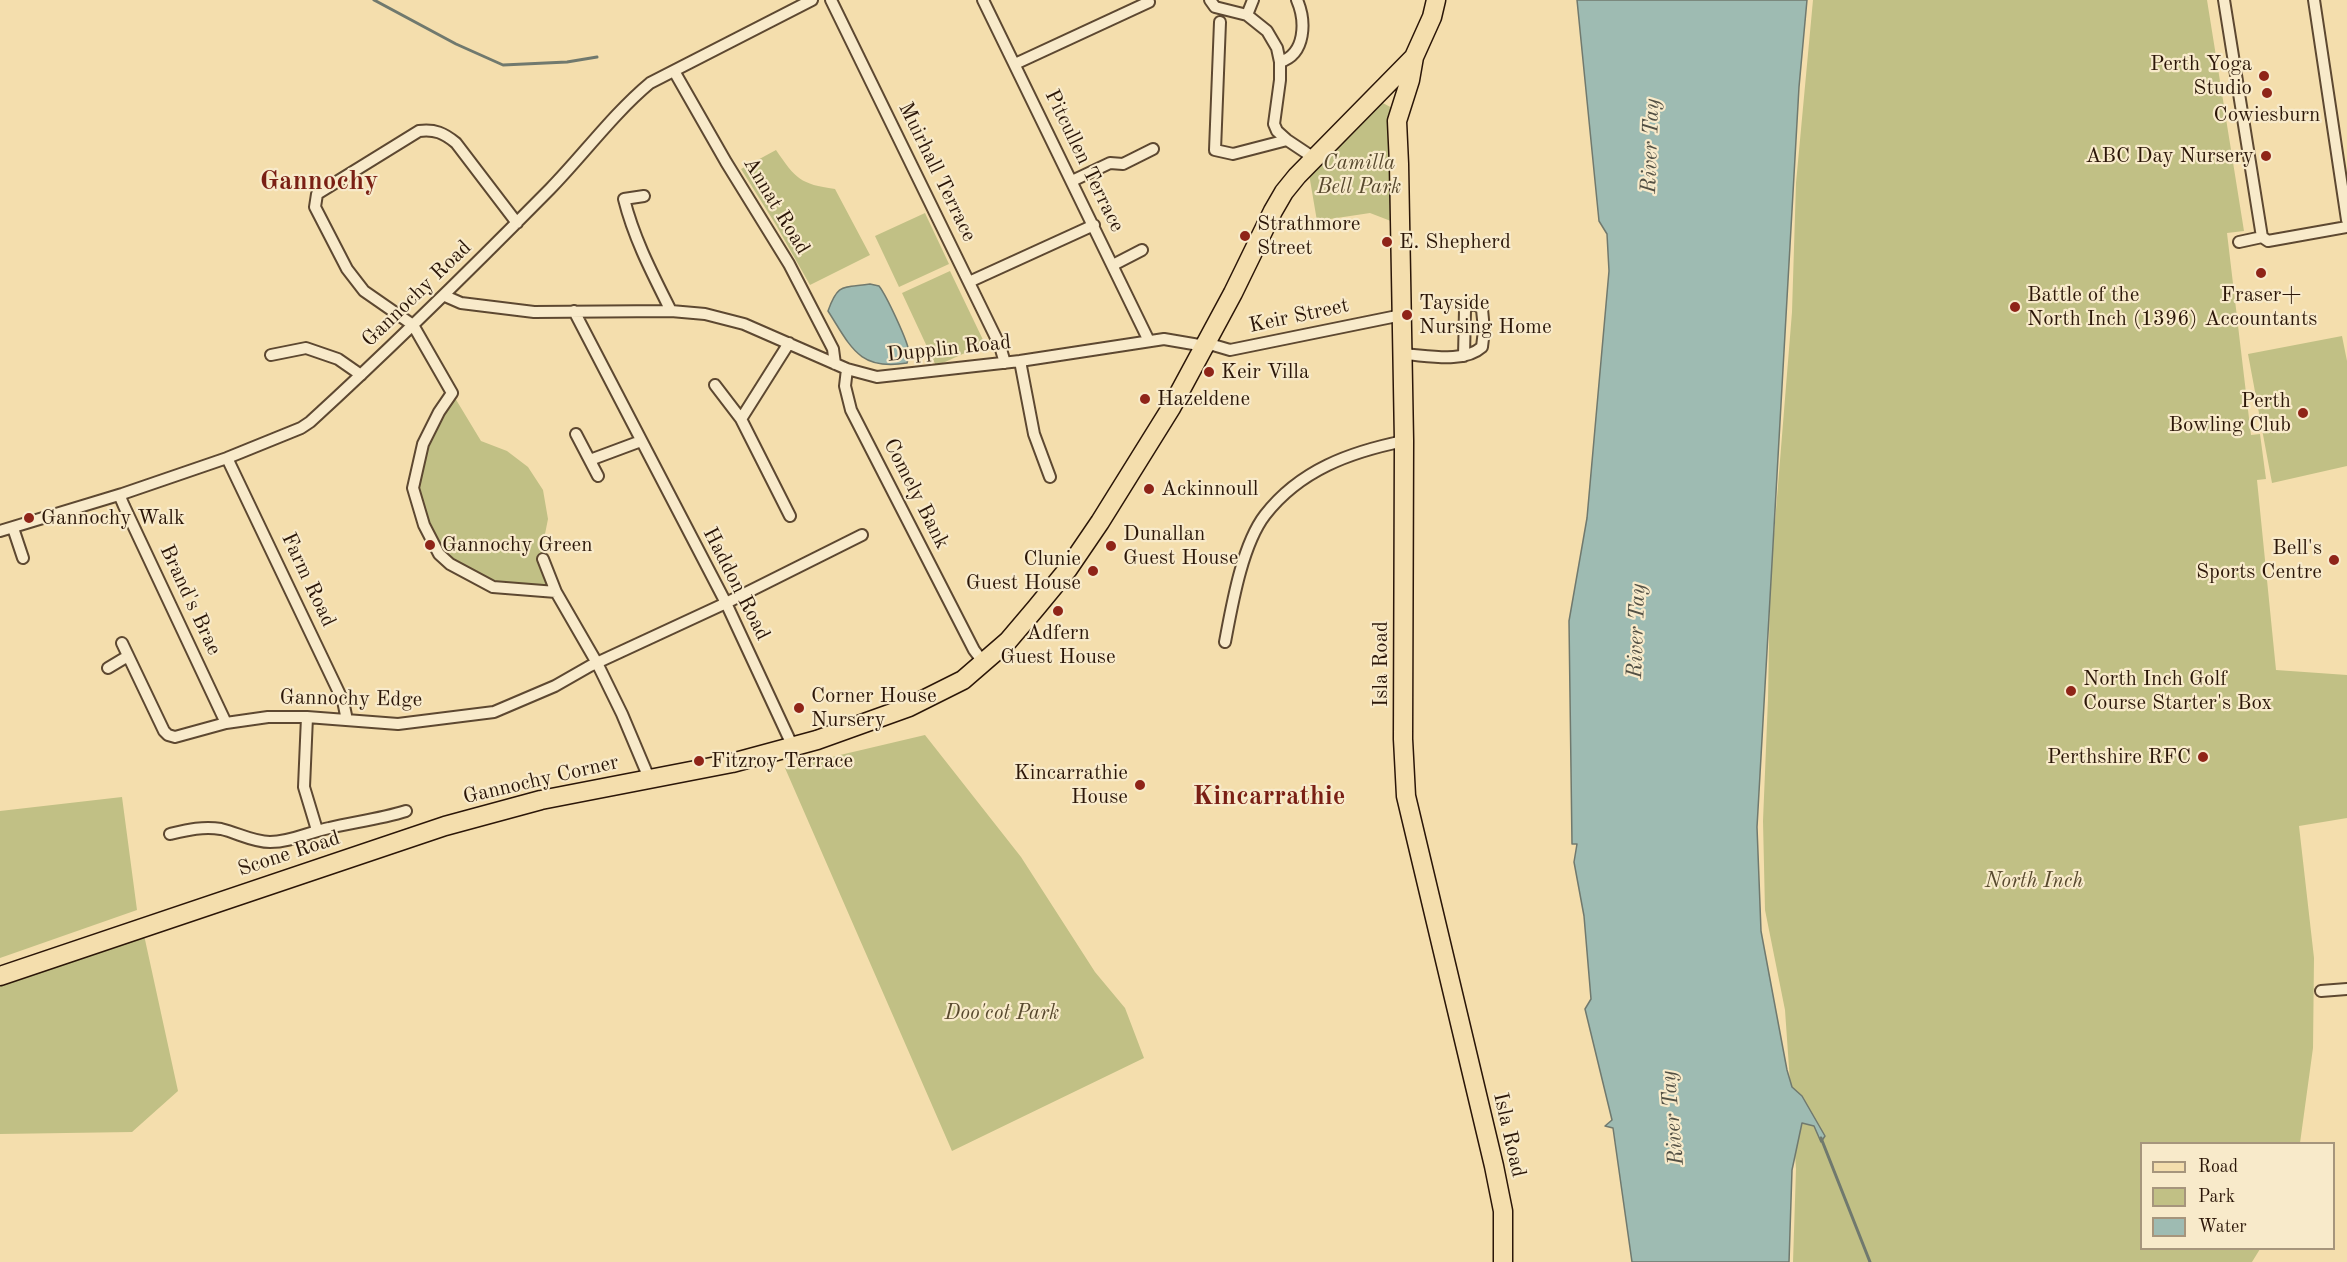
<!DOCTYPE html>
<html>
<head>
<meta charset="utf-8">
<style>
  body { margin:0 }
  #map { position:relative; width:2347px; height:1262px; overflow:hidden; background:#f4dead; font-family:"Old Standard TT",serif }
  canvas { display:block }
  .legend { position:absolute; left:2140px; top:1142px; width:195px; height:108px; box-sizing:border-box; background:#f8eaca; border:2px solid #a6957c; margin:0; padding:8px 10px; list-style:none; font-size:18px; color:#2b1608 }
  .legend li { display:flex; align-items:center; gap:12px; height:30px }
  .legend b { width:30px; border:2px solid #a6957c }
</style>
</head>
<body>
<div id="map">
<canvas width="2347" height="1262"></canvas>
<ul class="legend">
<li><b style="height:8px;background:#f4dead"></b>Road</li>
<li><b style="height:16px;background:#c1c085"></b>Park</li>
<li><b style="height:16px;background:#9ebbb2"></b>Water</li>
</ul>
</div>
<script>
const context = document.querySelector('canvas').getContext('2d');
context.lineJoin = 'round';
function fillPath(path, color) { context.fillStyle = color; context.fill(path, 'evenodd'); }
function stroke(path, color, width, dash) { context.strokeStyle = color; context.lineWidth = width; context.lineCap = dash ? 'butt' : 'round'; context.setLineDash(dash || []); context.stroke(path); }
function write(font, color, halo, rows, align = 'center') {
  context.font = font + ' "Old Standard TT",serif'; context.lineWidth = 4.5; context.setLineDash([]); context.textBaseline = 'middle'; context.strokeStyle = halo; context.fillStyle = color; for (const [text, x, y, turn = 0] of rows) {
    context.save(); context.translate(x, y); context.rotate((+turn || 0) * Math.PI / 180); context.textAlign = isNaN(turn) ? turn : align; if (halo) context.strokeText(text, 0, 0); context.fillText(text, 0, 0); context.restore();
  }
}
const green = new Path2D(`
  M1813,0H2207L2244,231L2227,233L2251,435L2260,434L2266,479L2257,480L2276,670L2347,675V818L2299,826L2314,958L2313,1048L2300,1143L2142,1144V1248L2260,1249L2252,1262H1793L1796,1169L1785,1010L1765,910L1763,821L1768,699L1770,584L1792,312L1796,183Z
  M1381,102L1394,109L1396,223L1370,213L1317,221L1309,174Z
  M776,150C796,179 800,184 835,189L870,255L810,285L776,225L741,169Z
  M925,213L949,264L899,287L875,236Z
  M950,271L985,344L936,366L902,293Z
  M2342,336L2347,361V466L2272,483L2248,354Z
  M452,393L481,441L507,451L528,467L543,490L548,519L543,544V559L556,592L493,587L439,554L413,488L423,444Z
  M925,735L1021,857L1095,972L1125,1008L1144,1058L952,1151L785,768Z
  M122,797L137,910L0,958V811Z
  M144,935L178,1091L132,1132L0,1134V983Z`);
const water = new Path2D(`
  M1577,0H1807L1799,87L1757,827L1761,931L1787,1070L1792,1087L1802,1096L1825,1136L1821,1142L1814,1126L1802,1123L1792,1170L1789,1262H1632L1613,1128L1605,1126L1612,1120L1585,1009L1591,999L1584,916L1574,862L1577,844H1572L1569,621L1587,518L1609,271L1607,234L1599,221Z
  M870,284L879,286C886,295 909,343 909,353C910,357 908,359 907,363C859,371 851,347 828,311C838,283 842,288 870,284Z`);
const stream = new Path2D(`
  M374,0L456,44L503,65L567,62L597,57
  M1821,1138L1870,1262`);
const street = new Path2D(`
  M831,0L1000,346L1005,363
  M983,0L1149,341
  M1210,0L1215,7L1247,15L1267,31L1277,48L1280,62V80L1274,124L1277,131L1287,140L1314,158
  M2224,0L2262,237L2268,241L2347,227
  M2314,0L2347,220
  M1247,15L1253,0
  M1220,22L1215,150L1233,154L1287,140
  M1280,62C1306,54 1306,21 1297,0
  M1015,64L1149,2
  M674,71L726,162L789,264L833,349L835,364
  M1072,181L1110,163L1123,164L1153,149
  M644,196L624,199C634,239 653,275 671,311
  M517,223L456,143C444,133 435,129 419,131L317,194L315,207L347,269L364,291L413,325L452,393L439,412L423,444L413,488L424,525L439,554L450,564L493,587L556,592L597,663L622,714L649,778
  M2239,242L2262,237
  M1113,265L1142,250
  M969,282L1094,225
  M445,296L461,303L534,312L671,311L705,314L744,324L847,369L877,377L1020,361L1164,339L1205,346L1213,345L1230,350L1402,315
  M574,311L726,603L793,747
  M789,343L741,419L790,516
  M1402,354C1426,355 1463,364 1482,347L1484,330L1482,309L1477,305H1469L1465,310L1464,356
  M271,355L306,348L338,359L361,375
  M1020,361L1034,434L1050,477
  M847,369L845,386L851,410L974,650L984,663
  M715,385L741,419
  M576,434L598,476
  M227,458L343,701L347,720
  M590,460L641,441
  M122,494L121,499L124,506L226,723
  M13,528L23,558
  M0,531L122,494L227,458L301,428L310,422C392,347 471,269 550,189C584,154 613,114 650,83L812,0
  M543,559L556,592
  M1225,642C1232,605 1242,545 1265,515C1300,470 1350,452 1404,441
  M122,643L164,731L168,735L175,737L226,723L268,717H307L398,724L494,712L555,686L590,666L726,603L862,535
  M108,668L128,656
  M307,717L304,787L317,830
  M170,834C187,830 203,826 221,829C238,833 253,842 270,842C291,842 309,832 329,828C355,822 380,819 406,811
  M2321,991L2347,989`);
const primary = new Path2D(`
  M1436,0L1432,17L1414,57L1410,80L1397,121L1399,164L1404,441L1403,739L1406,796L1494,1166L1503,1211V1262
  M0,976L445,826L541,800L732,763L817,740L909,707L963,680L1008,641L1036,608L1068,569L1100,522L1171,408L1233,293L1273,211L1284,192L1297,176L1414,57`);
const markers = [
  [2264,76,6,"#8f2418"],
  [2267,93,6,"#8f2418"],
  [2266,156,6,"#8f2418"],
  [1245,236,6,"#8f2418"],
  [1387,242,6,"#8f2418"],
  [2261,273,6,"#8f2418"],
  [2015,307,6,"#8f2418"],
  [1407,315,6,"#8f2418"],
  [1209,372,6,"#8f2418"],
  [1145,399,6,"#8f2418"],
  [2303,413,6,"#8f2418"],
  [1149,489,6,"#8f2418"],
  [29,518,6,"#8f2418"],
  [430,545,6,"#8f2418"],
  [1111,546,6,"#8f2418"],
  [2334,560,6,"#8f2418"],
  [1093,571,6,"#8f2418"],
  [1058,611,6,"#8f2418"],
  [2071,691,6,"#8f2418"],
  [799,708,6,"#8f2418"],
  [2203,757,6,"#8f2418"],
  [699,761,6,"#8f2418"],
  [1140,785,6,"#8f2418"]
];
const poiNames = [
  ["Perth Yoga",2252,64,"right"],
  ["Studio",2252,88,"right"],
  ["Cowiesburn",2267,115,"center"],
  ["ABC Day Nursery",2254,156,"right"],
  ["Strathmore",1257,224],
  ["Street",1257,248],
  ["E. Shepherd",1399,242],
  ["Battle of the",2027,295],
  ["North Inch (1396)",2027,319],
  ["Fraser+",2261,295,"center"],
  ["Accountants",2261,319,"center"],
  ["Tayside",1419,303],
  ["Nursing Home",1419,327],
  ["Keir Villa",1221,372],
  ["Hazeldene",1157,399],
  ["Perth",2291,401,"right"],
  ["Bowling Club",2291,425,"right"],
  ["Ackinnoull",1161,489],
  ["Gannochy Walk",41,518],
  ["Dunallan",1123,534],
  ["Guest House",1123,558],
  ["Gannochy Green",442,545],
  ["Bell's",2322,548,"right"],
  ["Sports Centre",2322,572,"right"],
  ["Clunie",1081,559,"right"],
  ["Guest House",1081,583,"right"],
  ["Adfern",1058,633,"center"],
  ["Guest House",1058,657,"center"],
  ["North Inch Golf",2083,679],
  ["Course Starter's Box",2083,703],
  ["Corner House",811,696],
  ["Nursery",811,720],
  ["Perthshire RFC",2191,757,"right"],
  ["Fitzroy Terrace",711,761],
  ["Kincarrathie",1128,773,"right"],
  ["House",1128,797,"right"]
];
const streetNames = [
  ["Pitcullen Terrace",1084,161,64],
  ["Muirhall Terrace",937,172,64],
  ["Annat Road",776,206,59],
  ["Gannochy Road",417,294,-44],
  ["Keir Street",1299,316,-12],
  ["Dupplin Road",949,349,-6],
  ["Comely Bank",916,494,63],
  ["Farm Road",308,580,65],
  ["Haddon Road",736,584,63],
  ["Brand's Brae",190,600,65],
  ["Isla Road",1381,664,-90],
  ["Gannochy Edge",351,699,1],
  ["Gannochy Corner",541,780,-13],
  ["Scone Road",289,854,-18],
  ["Isla Road",1509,1135,77]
];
const parkNames = [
  ["Camilla",1359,163],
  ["Bell Park",1359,187],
  ["North Inch",2034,881],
  ["Doo'cot Park",1002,1013]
];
const waterNames = [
  ["River Tay",1651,146,-88],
  ["River Tay",1637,631,-88],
  ["River Tay",1673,1118,-95]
];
const districtNames = [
  ["Gannochy",319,182],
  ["Kincarrathie",1269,797]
];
fillPath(green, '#c1c085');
fillPath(water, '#9ebbb2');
stroke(water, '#70796e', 1.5);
stroke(stream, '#70796e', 3);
stroke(street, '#5d4831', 14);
stroke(primary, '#2b1608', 21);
stroke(street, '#f8eaca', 10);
stroke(primary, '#f4dead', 18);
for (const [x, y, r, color] of markers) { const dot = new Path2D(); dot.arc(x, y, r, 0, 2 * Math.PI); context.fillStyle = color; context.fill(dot); stroke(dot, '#f8eaca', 2); }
write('21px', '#2b1608', '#f8eaca', poiNames, 'left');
write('21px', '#2b1608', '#f8eaca', streetNames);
write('italic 21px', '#58492e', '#f8eaca', parkNames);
write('italic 22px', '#535044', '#f8eaca', waterNames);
write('bold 27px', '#7a1f14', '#f8eaca', districtNames);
</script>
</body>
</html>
